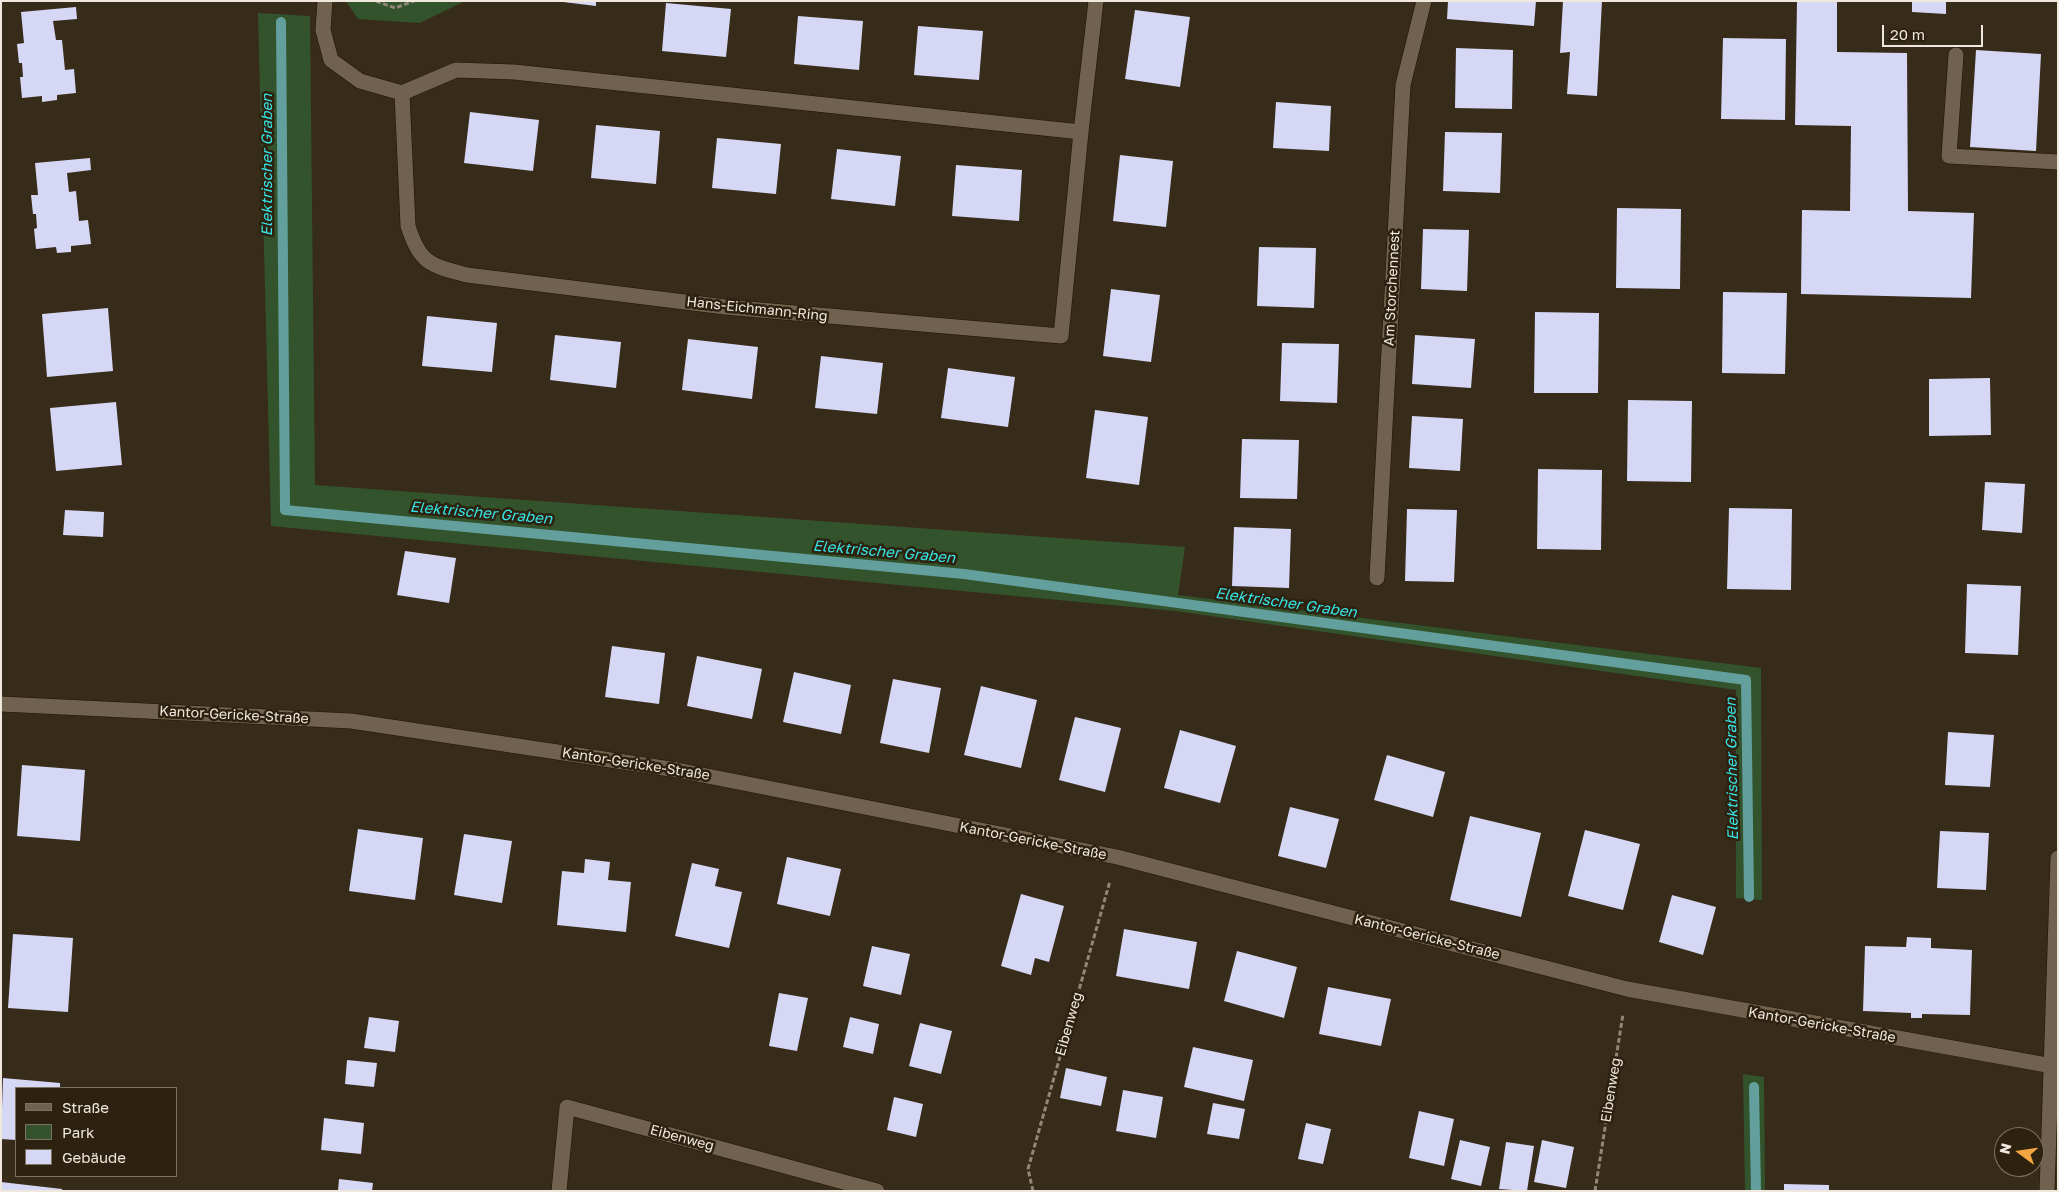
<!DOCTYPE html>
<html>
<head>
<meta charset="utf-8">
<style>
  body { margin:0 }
  #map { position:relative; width:2059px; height:1192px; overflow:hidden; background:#372b19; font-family:"Golos Text",sans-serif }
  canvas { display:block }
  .frame { position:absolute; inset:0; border:2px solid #f0e8dd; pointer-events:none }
  .legend { position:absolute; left:15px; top:1087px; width:162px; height:90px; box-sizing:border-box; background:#2d210f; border:1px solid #7b7161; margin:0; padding:6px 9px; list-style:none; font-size:15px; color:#f0e8dd }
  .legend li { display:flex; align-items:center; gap:10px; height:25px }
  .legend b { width:25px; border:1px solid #7b7161 }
  .north { position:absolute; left:1994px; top:1127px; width:50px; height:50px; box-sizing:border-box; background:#2d210f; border:1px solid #7b7161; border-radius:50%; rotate:284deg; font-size:14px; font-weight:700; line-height:20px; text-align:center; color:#f0e8dd }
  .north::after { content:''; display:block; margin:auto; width:18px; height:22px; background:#f2a541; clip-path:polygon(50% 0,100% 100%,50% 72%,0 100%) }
  .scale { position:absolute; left:1882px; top:25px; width:101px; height:22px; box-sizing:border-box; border:2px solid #f0e8dd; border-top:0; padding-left:6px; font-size:15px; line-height:18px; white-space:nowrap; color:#f0e8dd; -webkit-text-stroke:4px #2d210f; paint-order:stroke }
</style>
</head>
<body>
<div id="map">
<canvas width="2059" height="1192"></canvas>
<div class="frame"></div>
<ul class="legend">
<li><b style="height:6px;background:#70624e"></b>Straße</li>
<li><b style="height:14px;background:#33532d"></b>Park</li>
<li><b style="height:14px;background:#d5d7f5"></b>Gebäude</li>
</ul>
<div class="north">N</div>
<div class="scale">20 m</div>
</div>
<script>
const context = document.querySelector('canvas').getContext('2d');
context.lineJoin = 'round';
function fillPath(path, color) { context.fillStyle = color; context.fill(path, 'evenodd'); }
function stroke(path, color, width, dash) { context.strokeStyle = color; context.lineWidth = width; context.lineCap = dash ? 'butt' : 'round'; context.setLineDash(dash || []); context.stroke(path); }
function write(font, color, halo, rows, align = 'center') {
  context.font = font + ' "Golos Text",sans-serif'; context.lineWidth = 5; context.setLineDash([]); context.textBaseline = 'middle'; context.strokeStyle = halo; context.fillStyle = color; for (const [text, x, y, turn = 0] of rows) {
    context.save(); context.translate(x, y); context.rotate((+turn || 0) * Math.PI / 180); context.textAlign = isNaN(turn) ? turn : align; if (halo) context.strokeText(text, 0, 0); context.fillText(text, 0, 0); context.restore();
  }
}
const green = new Path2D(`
  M346,1H465L420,23L358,19Z
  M258,13L310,16L315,485L1185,547L1178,595L1761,668L1762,900L1736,898V690L1175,611L271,526Z
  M1743,1074L1764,1077L1765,1191H1745Z`);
const stream = new Path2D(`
  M281,22L285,510L964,574L1746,680L1749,897
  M1754,1087L1756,1191`);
const building = new Path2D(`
  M555,1H596V6Z
  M1448,1H1536L1534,26L1447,19Z
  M1563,1H1602L1597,96L1567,94L1570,52L1560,53Z
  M1797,1H1837V52L1907,53L1908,211L1974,213L1971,298L1801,294L1802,210L1850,211L1851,126L1795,125Z
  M1912,1H1946V14L1912,12Z
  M666,3L731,9L726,57L662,51Z
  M76,7L77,19L53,21L56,40H62L65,70L74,69L76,93L57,95V100L42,102V96L22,98L20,77H23L22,63H19L17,44L24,43L21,12Z
  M1135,10L1190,17L1180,87L1125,79Z
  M798,16L863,21L859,70L794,64Z
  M918,26L983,31L979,80L914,75Z
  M1723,38L1786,39L1785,120L1721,119Z
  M1456,48L1513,50L1512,109L1455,108Z
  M1976,50L2041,54L2036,151L1970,147Z
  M1276,102L1331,106L1329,151L1273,148Z
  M470,112L539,120L533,171L464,163Z
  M596,125L660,131L656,184L591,178Z
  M1445,132L1502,133L1500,193L1443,191Z
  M717,138L781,144L776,194L712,188Z
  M837,149L901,156L895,206L831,199Z
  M1120,155L1173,161L1166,227L1113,221Z
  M90,158L91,170L67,173L69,192L76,191L79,221L88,220L91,244L71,246V252L57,253L56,247L36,249L34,229L37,228L36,214H33L31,195H38L35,163Z
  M956,165L1022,170L1019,221L952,216Z
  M1617,208L1681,209L1680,289L1616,288Z
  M1423,229L1469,230L1467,291L1421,289Z
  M1259,247L1316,248L1314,308L1257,306Z
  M1111,289L1160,295L1151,362L1103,356Z
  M1723,292L1787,293L1785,374L1722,373Z
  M108,308L113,371L47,377L42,314Z
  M1535,312L1599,313L1598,393H1534Z
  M427,316L497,323L492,372L422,366Z
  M555,335L621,342L616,388L550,380Z
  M1415,335L1475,339L1471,388L1412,384Z
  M688,339L758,347L752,399L682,390Z
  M1282,343L1339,344L1337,403L1280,401Z
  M821,356L883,363L877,414L815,408Z
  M948,368L1015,377L1008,427L941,418Z
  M1990,378L1991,435L1929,436V379Z
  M1628,400L1692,401L1691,482L1627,481Z
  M116,402L122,465L56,471L50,408Z
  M1095,410L1148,417L1139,485L1086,478Z
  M1412,416L1463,419L1460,471L1409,468Z
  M1242,439L1299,440L1297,499L1240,498Z
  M1538,469L1602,470L1601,550L1537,549Z
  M1985,482L2025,484L2022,533L1982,530Z
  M1729,508L1792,509L1791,590L1727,589Z
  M1407,509L1457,510L1454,582L1405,581Z
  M65,510L104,512L103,537L63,535Z
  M1234,527L1291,529L1289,588L1232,586Z
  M405,551L456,558L449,603L397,595Z
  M1967,584L2021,586L2018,655L1965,653Z
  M612,646L665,653L659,704L605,697Z
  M697,656L762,669L752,719L687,706Z
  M794,672L851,685L841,734L783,722Z
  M893,679L941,688L929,753L880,743Z
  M981,686L1037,700L1021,768L964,755Z
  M1075,717L1121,728L1105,792L1059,780Z
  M1180,730L1236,746L1220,803L1164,788Z
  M1948,732L1994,735L1990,787L1945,785Z
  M1387,755L1445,772L1433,817L1374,800Z
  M22,765L85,770L80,841L17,836Z
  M1290,807L1339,819L1326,868L1278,856Z
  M1470,816L1541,833L1521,917L1450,900Z
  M358,829L423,838L415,900L349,891Z
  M1585,830L1640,844L1623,910L1568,896Z
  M1940,831L1989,833L1986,890L1937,888Z
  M464,834L512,841L502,903L454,895Z
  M787,857L841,869L830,916L777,904Z
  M585,859L610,862L608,880L631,882L626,932L557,925L562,871L584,873Z
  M692,863L719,869L715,886L742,892L729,948L675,936Z
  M1021,894L1064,906L1049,962L1035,958L1031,975L1001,966Z
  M1672,895L1716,907L1703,955L1659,942Z
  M1124,929L1197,942L1189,989L1116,976Z
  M13,934L73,938L68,1012L8,1008Z
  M1907,937L1931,938V948L1972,950L1970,1015L1922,1014V1018H1911V1013L1863,1011L1865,946L1906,947Z
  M872,946L910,954L901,995L863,986Z
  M1237,951L1297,967L1284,1018L1224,1001Z
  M1328,987L1391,999L1381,1046L1319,1034Z
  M779,993L808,998L797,1051L769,1046Z
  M369,1017L399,1021L395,1052L364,1048Z
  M850,1017L879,1024L873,1054L843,1047Z
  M920,1023L952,1031L941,1074L909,1066Z
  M1193,1047L1253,1060L1244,1101L1184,1087Z
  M347,1060L377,1063L374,1087L345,1084Z
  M1066,1068L1107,1077L1101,1106L1060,1098Z
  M3,1078L60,1083V1088H16V1140L1,1139Z
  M1123,1090L1163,1097L1156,1138L1116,1131Z
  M894,1097L923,1104L916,1137L887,1130Z
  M1213,1103L1245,1109L1239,1139L1207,1134Z
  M1419,1111L1454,1119L1444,1166L1409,1158Z
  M324,1118L364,1123L361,1154L321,1150Z
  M1306,1123L1331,1129L1323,1164L1298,1159Z
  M1460,1140L1490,1147L1481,1186L1451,1179Z
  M1542,1140L1574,1147L1566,1188L1534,1182Z
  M1506,1142L1534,1146L1527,1191L1499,1189Z
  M339,1179L373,1183L372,1191H338Z
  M1,1182L62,1189V1191H1Z
  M1784,1184L1829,1185V1191H1784Z`);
const path = new Path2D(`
  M376,1L395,8L414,1
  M1033,1191L1028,1169L1110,881
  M1595,1191L1623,1014`);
const lane = new Path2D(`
  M1956,55L1949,156L2058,162
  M559,1191L567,1107L877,1191`);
const street = new Path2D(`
  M325,1L323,30L331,60L360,81L402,93L456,70L514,72L1081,132L1061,336L725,307L467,275C430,265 420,264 408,226L402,93
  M1081,132L1096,1
  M1377,578L1403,85L1424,1
  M1,704L351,721L677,770L1117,857L1627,989L2058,1067
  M2047,1191L2058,858`);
const streetNames = [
  ["Am Storchennest",1392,288,-87],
  ["Hans-Eichmann-Ring",757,309,6],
  ["Kantor-Gericke-Straße",234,715,3],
  ["Kantor-Gericke-Straße",636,764,9],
  ["Kantor-Gericke-Straße",1033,841,11],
  ["Kantor-Gericke-Straße",1427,937,14],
  ["Eibenweg",1069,1024,-74],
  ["Kantor-Gericke-Straße",1822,1025,10],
  ["Eibenweg",1611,1090,-81],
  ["Eibenweg",682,1138,15]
];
const waterNames = [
  ["Elektrischer Graben",267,165,-90],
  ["Elektrischer Graben",481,513,5],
  ["Elektrischer Graben",884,552,5],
  ["Elektrischer Graben",1286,603,8],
  ["Elektrischer Graben",1732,769,-91]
];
fillPath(green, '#33532d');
stroke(stream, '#629f9d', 10);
fillPath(building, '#d5d7f5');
stroke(lane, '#1e1303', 16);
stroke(street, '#1e1303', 16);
stroke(path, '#918778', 3, [5, 2.5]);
stroke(lane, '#70624e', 15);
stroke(street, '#70624e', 15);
write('14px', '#f0e8dd', '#2d210f', streetNames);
write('italic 15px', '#36e4e6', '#2d210f', waterNames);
</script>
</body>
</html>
